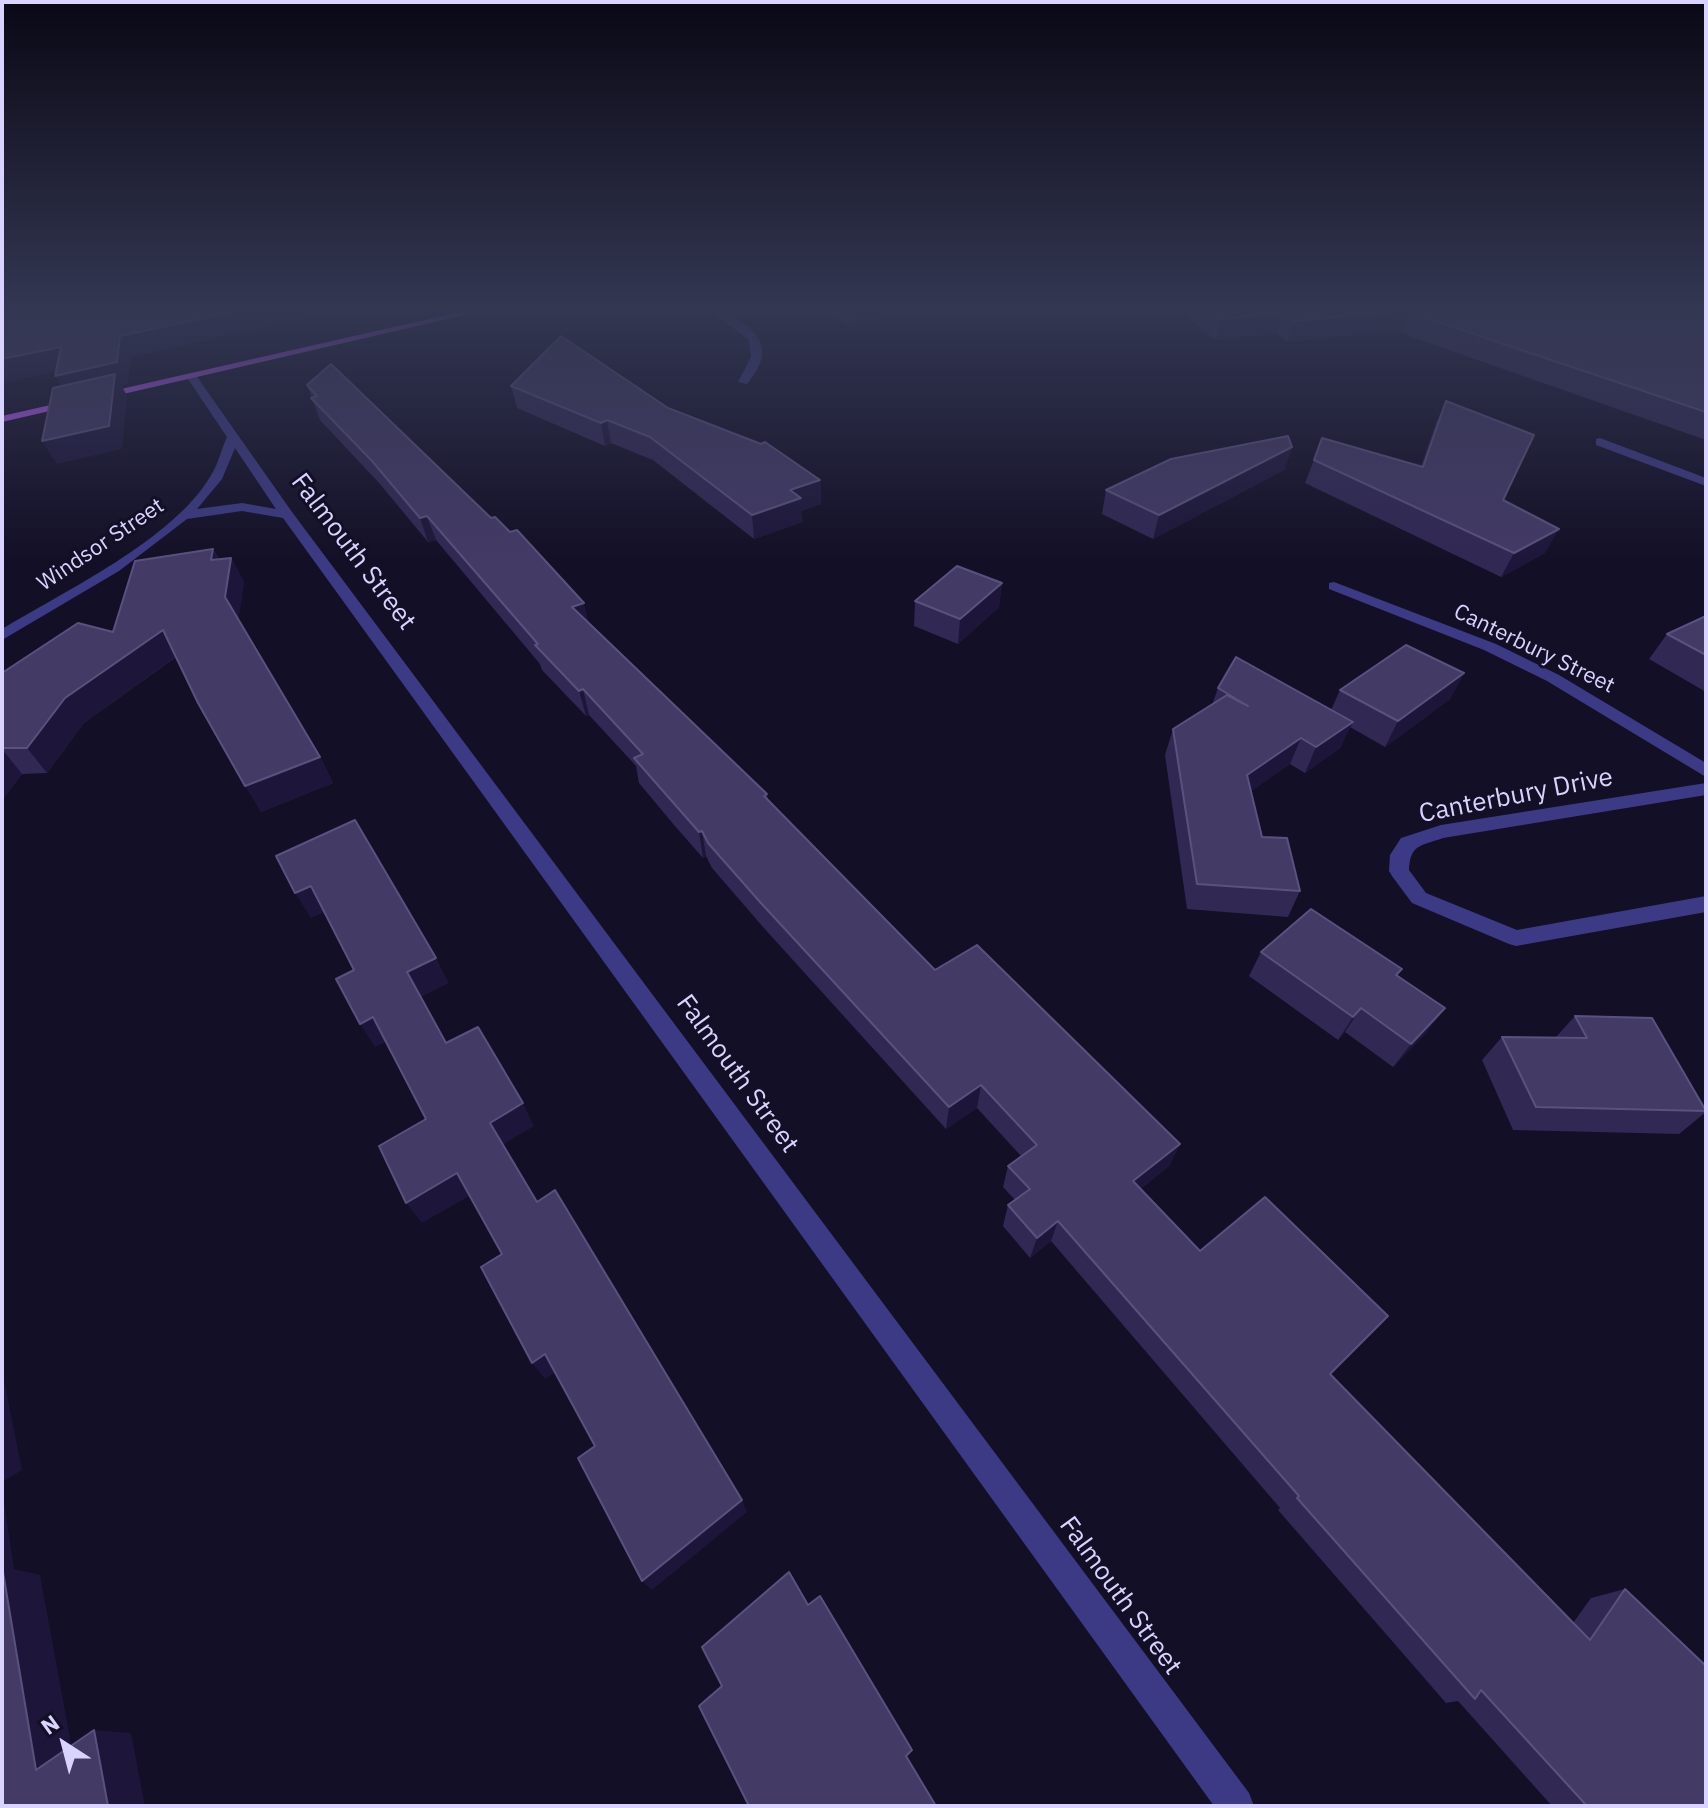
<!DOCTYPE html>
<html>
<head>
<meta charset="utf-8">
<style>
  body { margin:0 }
  #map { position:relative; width:1708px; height:1808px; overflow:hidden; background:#130f26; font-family:"IBM Plex Sans",sans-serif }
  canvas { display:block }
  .frame { position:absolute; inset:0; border:4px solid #d9d4ff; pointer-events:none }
  .north { position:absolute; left:24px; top:1704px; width:80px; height:80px; -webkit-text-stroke:6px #130f26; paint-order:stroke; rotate:324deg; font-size:22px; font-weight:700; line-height:32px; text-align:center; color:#d9d4ff }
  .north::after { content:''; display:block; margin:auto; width:28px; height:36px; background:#d9d4ff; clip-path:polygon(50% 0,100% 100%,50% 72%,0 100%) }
</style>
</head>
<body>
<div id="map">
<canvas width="1708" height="1808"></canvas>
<div class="frame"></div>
<div class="north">N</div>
</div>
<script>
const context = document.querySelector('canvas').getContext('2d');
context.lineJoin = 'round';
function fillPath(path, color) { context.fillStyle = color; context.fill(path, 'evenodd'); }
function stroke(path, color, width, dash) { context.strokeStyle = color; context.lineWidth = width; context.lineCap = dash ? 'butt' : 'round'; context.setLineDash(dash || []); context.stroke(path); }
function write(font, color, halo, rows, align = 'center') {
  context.font = font + ' "IBM Plex Sans",sans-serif'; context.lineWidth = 6; context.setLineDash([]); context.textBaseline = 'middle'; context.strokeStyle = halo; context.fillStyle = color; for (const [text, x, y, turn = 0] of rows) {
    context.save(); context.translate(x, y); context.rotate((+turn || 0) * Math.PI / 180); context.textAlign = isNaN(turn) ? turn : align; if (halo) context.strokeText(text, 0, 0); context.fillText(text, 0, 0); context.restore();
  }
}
const minor = new Path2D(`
  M710,311C730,311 766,332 762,356C760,367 753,376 747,384L738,382L751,357L749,340Z
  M187,374H195L292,512L1249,1793L1254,1806H1214L283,518L242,511L187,519L119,571L2,640V629C65,591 172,540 210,477C218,465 221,450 227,437L186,376ZM235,448L276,509L242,503L197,509L222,479Z
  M1600,438L1706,478V486L1596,445V439Z
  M1334,582L1496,644L1559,675L1706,763V777L1547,681L1484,650L1329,589V583Z
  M1706,783V795L1443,838C1421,846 1410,844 1409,870L1426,893L1517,930L1706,896V912L1516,946L1509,944L1412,903L1392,876L1389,871L1390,855L1401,838L1441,825Z`);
const major = new Path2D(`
  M464,311H482L2,422V416Z`);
const wall = new Path2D(`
  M820,311H909L853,327Z
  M1072,311H1110L1088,318Z
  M1179,311H1706V440L1409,336L1402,331L1288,342L1277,334L1216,340Z
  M307,385L588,622L767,794L768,800L935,970L1180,1144L1169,1166L1140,1189L1200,1251L1330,1374L1573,1623L1591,1598L1625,1589L1706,1806H1552L1458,1701L1446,1703L1278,1510L1280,1508L1051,1241L1030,1258L1003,1226L1008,1205L1015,1200L1003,1187L1008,1166L1021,1156L977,1108L946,1129L763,927L712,868L706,856L703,858L674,825L639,783L636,766L589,715L586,716L542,670L540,664L436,540L428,542L380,484L320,420Z
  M511,386L668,408L820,480L821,504L801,511L802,522L754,539L653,460L611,443L605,446L517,408Z
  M1446,401L1503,500L1545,553L1501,577L1305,483L1314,460L1421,467L1436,423Z
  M1292,447L1284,470L1153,539L1102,514L1106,490Z
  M213,549L219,559L231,558L244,582L238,620L320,757L333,783L261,812L176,657L84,723L47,773L22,774L2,800V673L113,632Z
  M1002,583L999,607L958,644L914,626L915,601Z
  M1706,616V692L1649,659L1667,634Z
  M1464,673L1450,699L1385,747L1350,727L1340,748L1305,773L1290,764L1251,791L1262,837L1300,891L1288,917L1187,909L1165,755L1173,729L1212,705L1218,688L1331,710L1340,690Z
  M1261,952L1402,969L1397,976L1427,1032L1393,1067L1345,1032L1338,1040L1249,976Z
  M1575,1016L1706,1109V1112L1679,1134L1513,1130L1482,1060L1502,1037L1555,1038Z`);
const shadedWall = new Path2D(`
  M238,311H343L131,357L128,384L122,386L127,396L122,449L57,464L42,441L68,398L55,376L120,336Z
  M853,311H909L853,327Z
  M1089,311H1110L1088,318Z
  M1399,311H1409L1402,331L1288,342L1294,321Z
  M1283,313L1277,334L1216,340L1221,319Z
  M61,347L73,368L2,384V359Z
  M607,420L611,443L605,446L601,423Z
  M1292,447L1284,470L1153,539L1159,515Z
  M820,480L821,504L801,511L802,522L754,539L752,515L790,490Z
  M427,516L436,540L428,542L420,518Z
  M1559,529L1545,553L1501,577L1514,553Z
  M213,549L226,574L211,560Z
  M231,558L244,582L238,622L225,597Z
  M1002,583L999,607L958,644L960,619Z
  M584,603L590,628L572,607Z
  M163,630L178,655L84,723L47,773L27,748L65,698Z
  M1464,673L1450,699L1385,747L1398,721Z
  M583,689L589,715L586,716L579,691Z
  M1353,722L1340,748L1305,773L1316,747Z
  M1301,738L1290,764L1237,801L1247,775Z
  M2,749L22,774L2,800Z
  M320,757L333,783L261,812L245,786Z
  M702,831L706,856L703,858L699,832Z
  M311,886L327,911L311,918L295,893Z
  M436,958L449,983L421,997L407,972Z
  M1361,1008L1345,1032L1338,1040L1353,1017Z
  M1445,1008L1427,1032L1393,1067L1411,1044Z
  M373,1017L388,1041L375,1047L360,1024Z
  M981,1085L977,1108L946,1129L949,1107Z
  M523,1103L534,1126L502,1145L490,1123Z
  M1180,1144L1169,1166L1123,1202L1133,1181Z
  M457,1173L471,1195L422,1223L406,1203Z
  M1058,1221L1051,1241L1030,1258L1037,1238Z
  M545,1354L557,1371L545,1379L532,1363Z
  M2,1370L22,1470L2,1482Z
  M2,1488L14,1569L40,1575L76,1771L36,1770L2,1588Z
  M742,1500L747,1512L652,1590L642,1581Z
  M94,1730L131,1733L145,1806H108Z`);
const building = new Path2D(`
  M2,311H238L120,336L117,362L55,376L61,347L2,359Z
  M1210,311H1399L1294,321L1283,313L1221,319Z
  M1411,311H1706V412L1417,315Z
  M561,336L668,408L761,444L765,442L820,480L790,490L801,498L752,515L650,437L607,420L601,423L511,386Z
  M331,364L491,518L495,517L510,532L517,530L584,603L572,607L767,794L764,796L935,970L977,945L1180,1144L1133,1181L1200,1251L1265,1197L1388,1316L1330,1374L1590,1640L1625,1589L1706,1666V1806H1587L1481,1690L1475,1699L1297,1498L1299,1496L1058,1221L1037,1238L1008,1205L1030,1189L1008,1166L1037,1145L981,1085L949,1107L760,902L708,843L702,831L699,832L634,758L643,754L583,689L579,691L535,645L538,644L427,516L420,518L372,461L311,398L317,396L307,385Z
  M115,374L109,426L42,441L53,388Z
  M1446,401L1534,435L1503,500L1559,529L1514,553L1314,460L1322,438L1423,467Z
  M1288,436L1292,447L1159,515L1106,490L1171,459Z
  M213,549L211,560L231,558L225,597L320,757L245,786L198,703L163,630L65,698L27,748H2V673L78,623L113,632L135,561Z
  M957,566L1002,583L960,619L915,601Z
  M1706,616V655L1667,634Z
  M1406,645L1464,673L1398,721L1340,690Z
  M1236,657L1353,722L1316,747L1301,738L1247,775L1262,837L1287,838L1300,891L1197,884L1173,729L1227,695L1248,706L1218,688Z
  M355,820L436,958L407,972L446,1043L478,1027L523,1103L490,1123L537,1202L555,1190L742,1500L642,1581L578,1458L595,1446L545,1354L532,1363L481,1267L502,1254L457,1173L406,1203L379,1146L426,1119L373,1017L360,1024L336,979L354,970L311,886L295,893L276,856Z
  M1311,909L1402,969L1396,975L1445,1008L1411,1044L1361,1008L1353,1017L1261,952Z
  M1575,1016L1652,1018L1706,1111L1536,1107L1502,1037L1587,1038Z
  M2,1566L36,1770L94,1730L108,1806H2Z
  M789,1572L808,1605L820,1596L912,1750L906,1756L936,1806H749L699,1706L722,1686L702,1647Z`);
const farStreetnames = [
  ["Windsor Street",101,545,-34],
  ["Canterbury Street",1534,649,26]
];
const streetNames = [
  ["Falmouth Street",353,552,53],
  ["Canterbury Drive",1516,796,-11],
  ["Falmouth Street",737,1074,54],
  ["Falmouth Street",1120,1596,54]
];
fillPath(minor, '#3d3a85');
fillPath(major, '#c25bff');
fillPath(wall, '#312854');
fillPath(shadedWall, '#1d163a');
fillPath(building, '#433a66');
stroke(building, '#5a527e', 2);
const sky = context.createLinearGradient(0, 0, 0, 564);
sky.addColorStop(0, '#0a0815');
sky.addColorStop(0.55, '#333752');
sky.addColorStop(1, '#33375200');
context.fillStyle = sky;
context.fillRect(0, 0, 1708, 564);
write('22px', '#d9d4ff', '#130f26', farStreetnames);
write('26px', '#d9d4ff', '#130f26', streetNames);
</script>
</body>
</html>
